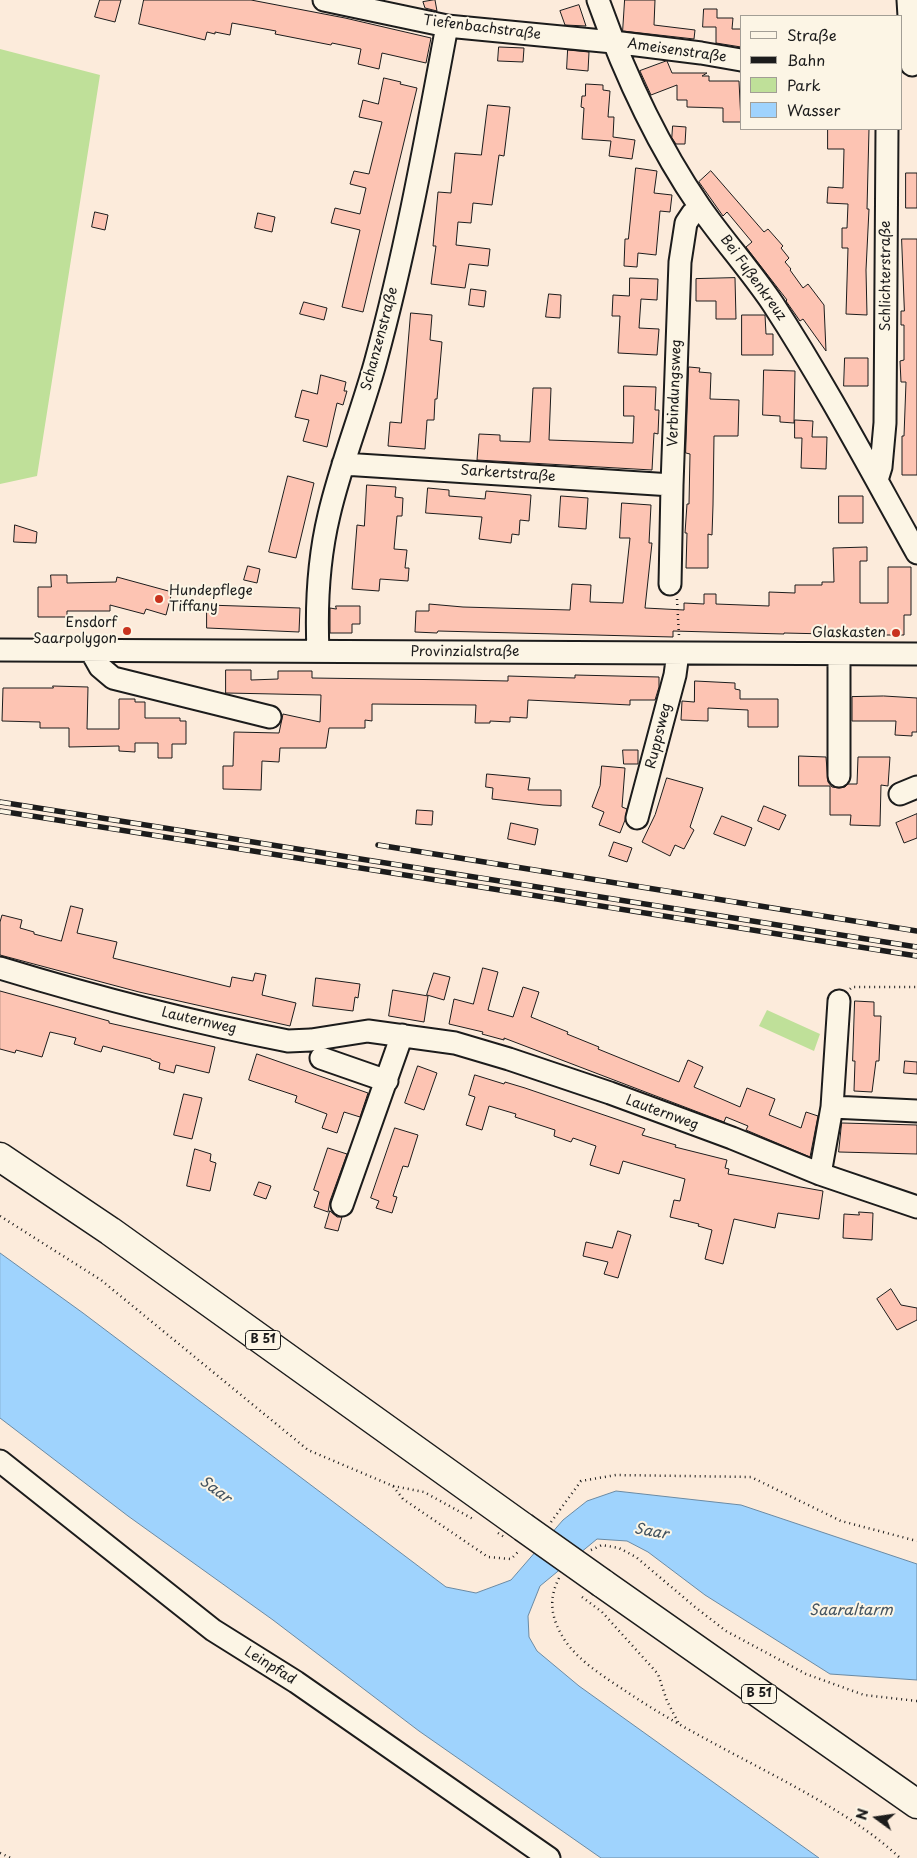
<!DOCTYPE html>
<html>
<head>
<meta charset="utf-8">
<style>
  body { margin:0 }
  #map { position:relative; width:917px; height:1858px; overflow:hidden; background:#fcebdb; font-family:"Playpen Sans",sans-serif }
  canvas { display:block }
  .legend { position:absolute; left:740px; top:15px; width:162px; height:115px; box-sizing:border-box; background:#fcf5e5; border:1px solid #a29e95; margin:0; padding:6px 9px; list-style:none; font-size:15px; color:#1c1c1c }
  .legend li { display:flex; align-items:center; gap:10px; height:25px }
  .legend b { width:25px; border:1px solid #a29e95 }
  .north { position:absolute; left:852px; top:1793px; width:50px; height:50px; -webkit-text-stroke:4px #fcf5e5; paint-order:stroke; rotate:284deg; font-size:14px; font-weight:700; line-height:20px; text-align:center; color:#1c1c1c }
  .north::after { content:''; display:block; margin:auto; width:18px; height:22px; background:#1c1c1c; clip-path:polygon(50% 0,100% 100%,50% 72%,0 100%) }
</style>
</head>
<body>
<div id="map">
<canvas width="917" height="1858"></canvas>
<ul class="legend">
<li><b style="height:6px;background:#fcf5e5"></b>Straße</li>
<li><b style="height:6px;background:#1c1c1c"></b>Bahn</li>
<li><b style="height:14px;background:#bfe099"></b>Park</li>
<li><b style="height:14px;background:#9fd3fd"></b>Wasser</li>
</ul>
<div class="north">N</div>
</div>
<script>
const context = document.querySelector('canvas').getContext('2d');
context.lineJoin = 'round';
function fillPath(path, color) { context.fillStyle = color; context.fill(path, 'evenodd'); }
function stroke(path, color, width, dash) { context.strokeStyle = color; context.lineWidth = width; context.lineCap = dash ? 'butt' : 'round'; context.setLineDash(dash || []); context.stroke(path); }
function write(font, color, halo, rows, align = 'center') {
  context.font = font + ' "Playpen Sans",sans-serif'; context.lineWidth = 4; context.setLineDash([]); context.textBaseline = 'middle'; context.strokeStyle = halo; context.fillStyle = color; for (const [text, x, y, turn = 0] of rows) {
    context.save(); context.translate(x, y); context.rotate((+turn || 0) * Math.PI / 180); context.textAlign = isNaN(turn) ? turn : align; if (halo) context.strokeText(text, 0, 0); context.fillText(text, 0, 0); context.restore();
  }
}
const green = new Path2D(`
  M0,49L100,75L37,476L0,484Z
  M767,1010L820,1034L814,1051L759,1026Z`);
const water = new Path2D(`
  M0,1253L83,1313L446,1587L476,1593L511,1580L563,1520L587,1501L616,1491L741,1505L917,1564V1680L830,1674L705,1595L648,1552L627,1541L597,1539L540,1586L528,1616L529,1637L537,1651L579,1686L819,1858H601L419,1731L273,1620L128,1516L0,1418Z`);
const building = new Path2D(`
  M100,0H121L115,22L95,17Z
  M144,0H251L345,18L431,38L426,63L382,53L379,69L358,64L361,49L332,43L331,45L275,34L276,31L232,23L230,35L215,32V34L207,32L205,40L139,24Z
  M435,0L437,11L425,8L423,2Z
  M625,0H655L654,25L695,30L694,39L623,31Z
  M579,5L586,26L565,25L560,11Z
  M704,9H717V18H733L732,29H741V47L716,43V27H703Z
  M499,47L524,48L523,62L498,61Z
  M568,50L589,52L588,71L567,69Z
  M667,61L672,73H707L702,76H709V81H739L741,122H723V108L687,107V100H677V85L651,95L640,71Z
  M384,78L401,82L400,84L417,88L363,312L342,307L360,230L331,223L335,208L360,214L366,188L350,184L354,171L369,174L382,122L359,117L363,100L378,104Z
  M586,84L603,85V90L610,91L608,117H614L613,137L635,140L632,159L609,156L611,141L582,139L584,108L581,107L582,96H585Z
  M488,105L510,107L504,156L499,155L492,205L473,203L471,223L458,222L456,245L490,249L488,266L469,264L465,288L431,284L436,246H433L438,192L451,193L455,153L481,155Z
  M673,126L686,127L685,144H676L672,138Z
  M828,129H869L867,209H869L866,270L867,315L846,314L848,248H842V228H847L848,204L827,203L828,187L843,188L844,149H828Z
  M636,168L657,171L654,193L672,195L670,212L660,211L656,255L638,253L637,267L624,266L625,239H628Z
  M711,171L764,232L768,229L783,246L781,248L789,258L785,262L791,269L790,270L803,288L808,284L824,305L826,351L803,319L800,321L786,301L787,300L746,247L752,242L727,212L723,216L699,182Z
  M906,173H917V208H906Z
  M95,212L108,215L105,230L92,227Z
  M258,213L275,217L272,232L255,228Z
  M902,239H917V475H902V436H904L906,382H901L900,361L904,360V325H901V311H904Z
  M630,278L658,279L657,300L641,299L639,328L659,329L657,355L618,353L620,316H612L613,295L629,296Z
  M735,278L736,319H716V301H696V279Z
  M471,289L486,291L484,307L469,305Z
  M549,294L561,295L560,318L546,317Z
  M304,302L327,308L324,320L300,314Z
  M411,313L432,315L430,340L442,342L437,399H435L434,420H427L425,449L388,446L390,422L401,423Z
  M742,315H765L766,334H773V355H742Z
  M845,358H868V386H844Z
  M689,367L700,368L699,372L711,373L710,399L739,400L738,436H714L713,505L712,535L708,534V568H686L687,533H685L687,504H689L690,454L686,453Z
  M764,370L795,371L794,423L780,422V416L763,415Z
  M321,375L346,382L344,391H347L343,405L337,403L327,447L303,441L309,420L295,417L302,390L317,394Z
  M624,386L656,387L655,410H659L658,434L654,433L652,470L477,460L479,434L500,435V441L530,442L533,388H551L549,440L633,443L634,416H624Z
  M795,420L813,421L812,437H827L826,469L801,468L802,438H795Z
  M288,476L314,483L296,558L269,552Z
  M367,485L396,487L395,497L403,498L402,516H397L394,549L407,550L405,568H409L408,581L380,579L379,591L352,589L357,525L364,526Z
  M428,488L449,490V496L485,499L486,491L531,495L529,521L520,520L519,535L512,534L511,543L479,539L482,517L426,513Z
  M561,496L588,498L586,529L559,527Z
  M839,496H863V523H839Z
  M622,503L651,505L649,543H652L645,608L684,610V603L704,604V594H716V604L769,606V592L795,593V585H822V582H834L833,548L867,547V561H860V603H888V567H911V615H904V635H879V632L828,631V634L784,633V634L673,631V637L438,631L437,633L415,632L416,611H429V604L463,607L570,610L572,584L591,585L590,602L623,603L630,538H620Z
  M15,525L37,532L36,543L14,542Z
  M248,566L260,569L257,583L244,580Z
  M51,575H67V583L116,582L117,577L172,592L166,615L146,609L144,614L110,605V611H67V617H38V587H51Z
  M207,605L300,608L299,632L207,628Z
  M336,606H360V624H352V633H330V608L336,609Z
  M226,670H251V680L278,679V671H312V678L460,680L508,681V676L575,678V675L659,677V687L655,700H630V705L528,700L527,718L510,717V722L490,721V723H475L476,705L372,704V721L365,720V728H329L326,748H280L279,762L262,761L261,790L223,789V766H233L234,732L279,733L283,714L320,722L321,695L226,693Z
  M695,681L735,683V689L740,690V699H778V727H748V710L708,708V721L681,720L682,701L694,702Z
  M53,686L88,687L87,729H119V699H135V702H145V718H180V721H186V744H172V758H158V743H135V752L119,751V746L69,747V728H40V722L2,721L3,688H53Z
  M884,696L917,698V732H912V736L895,735L896,721H852V697Z
  M623,750H638V764H624Z
  M799,756L826,757L828,782L832,787L839,788L845,787L848,784H857L858,757H890L888,786L881,785L880,826L850,825L851,815H830V786H799Z
  M602,766L625,768L622,807L627,809L625,820L620,833L599,825L604,812L592,807L600,786Z
  M487,774L530,778L528,790H561V806L543,805L492,799L493,788L486,787Z
  M667,778L703,788L690,827L694,830L684,849L675,845L670,856L642,842L655,815Z
  M764,806L786,815L779,830L758,821Z
  M417,810L433,811L432,825L416,824Z
  M917,814V838L904,843L896,823Z
  M722,816L752,828L745,846L714,834Z
  M511,823L538,829L535,845L508,839Z
  M614,842L632,848L627,862L609,856Z
  M71,906L83,909L77,933L117,942L113,958L230,987L232,977L253,981L255,973L266,975L262,995L296,1003L290,1026L139,992L0,955V922L2,915L22,920L20,928L34,932V934L61,941Z
  M483,968L498,972L488,1010L513,1017L523,987L539,992L531,1017L568,1032L567,1034L599,1047L598,1049L679,1082L688,1060L703,1067L694,1087L740,1107L747,1088L775,1099L769,1115L801,1128L806,1112L818,1116L810,1157L746,1130L748,1126L726,1117L724,1122L504,1038V1040L482,1034L483,1032L449,1024L454,999L473,1004Z
  M434,973L450,977L444,1000L427,995Z
  M316,978L360,984L358,998L355,997L353,1011L313,1006Z
  M393,990L428,996L424,1022L389,1016Z
  M0,991L109,1021V1023L215,1047L209,1073L176,1065L174,1073L159,1069L160,1063L151,1060V1059L103,1046L101,1052L74,1044L76,1038L50,1032L42,1057L16,1050L15,1053L0,1049Z
  M855,1001L874,1002V1016H881L879,1061H876L872,1092L854,1091L855,1061H853Z
  M257,1054L368,1093L360,1117L344,1112L337,1133L322,1128L327,1114L295,1102L297,1096L249,1080Z
  M905,1061L917,1062V1074L904,1073Z
  M418,1066L437,1073L424,1110L405,1103Z
  M475,1075L504,1084L505,1082L525,1088L645,1129L642,1135L676,1145L675,1147L727,1160L725,1168L729,1169L728,1174L823,1191L819,1219L778,1213L775,1228L734,1219L723,1264L705,1259L712,1230L698,1226L699,1224L670,1217L674,1200L680,1201L685,1179L623,1161L619,1174L590,1165L596,1146L573,1138L571,1142L554,1136L555,1130L515,1117L516,1114L489,1106L482,1130L466,1125L475,1097L469,1095Z
  M184,1094L202,1098L192,1139L174,1135Z
  M842,1123L917,1125V1154L839,1152Z
  M395,1128L418,1135L408,1167L403,1166L393,1196L397,1197L392,1213L376,1208L379,1201L371,1198Z
  M328,1148L347,1154L330,1201L328,1212L314,1207L319,1192L314,1190Z
  M195,1149L211,1154L210,1161L216,1163L210,1191L187,1186Z
  M259,1182L271,1186L266,1199L254,1195Z
  M330,1211L337,1217H342L338,1231L325,1228Z
  M859,1212L873,1213L872,1240L843,1238L844,1214L859,1215Z
  M618,1231L631,1235L618,1278L604,1274L608,1262L583,1256L586,1242L612,1248Z
  M891,1289L901,1305L917,1308V1320L897,1330L877,1299Z`);
const path = new Path2D(`
  M677,599L679,636
  M850,989L852,987H917
  M0,1216L101,1280L308,1450L393,1486L403,1499L488,1557L511,1559L519,1551
  M393,1486L424,1492L473,1519
  M551,1522L581,1481L616,1475L751,1477L841,1521L917,1541
  M591,1550L602,1545L619,1548L636,1557L695,1607L726,1631L806,1674L864,1695L917,1701
  M559,1578C548,1600 551,1618 564,1639C578,1661 606,1678 627,1692C679,1727 735,1754 790,1784C828,1805 868,1828 900,1858
  M602,1612L658,1674L667,1701L679,1724
  M0,1853L11,1858`);
const minor = new Path2D(`
  M324,0L447,26L613,42L701,53L741,60
  M598,0C624,73 656,143 700,207C723,240 750,270 773,304C825,384 870,469 917,553
  M908,0L912,65
  M343,464L672,485
  M877,480L881,467L885,423L887,129
  M670,584L672,485L680,262L686,223L692,214L700,207
  M0,650L917,654
  M91,651L100,667L113,678L270,717
  M318,651C316,605 318,561 329,515C341,463 362,412 376,360C406,250 426,138 447,26
  M839,776V654
  M900,794L917,787
  M637,818L675,675L678,653
  M0,968C95,997 191,1022 288,1041L311,1040L368,1031L455,1043L509,1059L610,1093L732,1138L820,1174L917,1207
  M321,1058L387,1081
  M832,1107L917,1111
  M820,1174L832,1107L839,1001
  M342,1205L402,1035
  M0,1461L213,1630L296,1682L549,1858`);
const major = new Path2D(`
  M0,1157L110,1231L523,1527
  M602,1583L917,1804`);
const rail = new Path2D(`
  M0,802L917,947
  M0,811L917,956
  M378,845L917,931`);
const pathBridge = new Path2D(`
  M498,1533L504,1537
  M582,1597L602,1612`);
const majorBridge = new Path2D(`
  M523,1527L602,1583`);
const markers = [
  [159,599,5,"#c8321e"],
  [127,631,5,"#c8321e"],
  [896,633,5,"#c8321e"]
];
const shields = [
  [263,1340,35],
  [759,1694,35]
];
const shieldNames = [
  ["B 51",263,1340],
  ["B 51",759,1694]
];
const streetNames = [
  ["Tiefenbachstraße",482,28,7],
  ["Ameisenstraße",677,51,8],
  ["Schlichterstraße",886,276,-90],
  ["Bei Fußenkreuz",753,278,54],
  ["Schanzenstraße",380,339,-75],
  ["Verbindungsweg",675,393,-88],
  ["Sarkertstraße",508,474,4],
  ["Provinzialstraße",465,652],
  ["Ruppsweg",659,736,-76],
  ["Lauternweg",199,1021,13],
  ["Lauternweg",662,1113,20],
  ["Leinpfad",270,1666,32]
];
const poiNames = [
  ["Hundepflege",169,591,"left"],
  ["Tiffany",169,607,"left"],
  ["Ensdorf",117,623],
  ["Saarpolygon",117,639],
  ["Glaskasten",886,633]
];
const waterNames = [
  ["Saar",215,1490,36],
  ["Saar",651,1532,10],
  ["Saaraltarm",851,1611]
];
fillPath(green, '#bfe099');
fillPath(water, '#9fd3fd');
stroke(water, '#6b8aa3', 1);
fillPath(building, '#fdc4b3');
stroke(building, '#1c1c1c', 1);
stroke(minor, '#1c1c1c', 25);
stroke(major, '#1c1c1c', 31);
stroke(path, '#1c1c1c', 2.5, [1, 4]);
stroke(minor, '#fcf5e5', 21);
stroke(major, '#fcf5e5', 28);
stroke(rail, '#1c1c1c', 5.5);
stroke(rail, '#fcf5e5', 4, [11]);
stroke(majorBridge, '#1c1c1c', 31, []);
stroke(pathBridge, '#1c1c1c', 2.5, [1, 4]);
stroke(majorBridge, '#fcf5e5', 28);
for (const [x, y, r, color] of markers) { const dot = new Path2D(); dot.arc(x, y, r, 0, 2 * Math.PI); context.fillStyle = color; context.fill(dot); stroke(dot, '#fcf5e5', 2); }
for (const [x, y, w] of shields) { const box = new Path2D(); box.roundRect(x - w / 2, y - 9.5, w, 19, 4); context.fillStyle = '#fcf5e5'; context.fill(box); stroke(box, '#1c1c1c', 1); }
write('bold 12px', '#1c1c1c', null, shieldNames);
write('14px', '#1c1c1c', '#fcf5e5', streetNames);
write('14px', '#1c1c1c', '#fcf5e5', poiNames, 'right');
write('italic 15px', '#435360', '#fcf5e5', waterNames);
</script>
</body>
</html>
